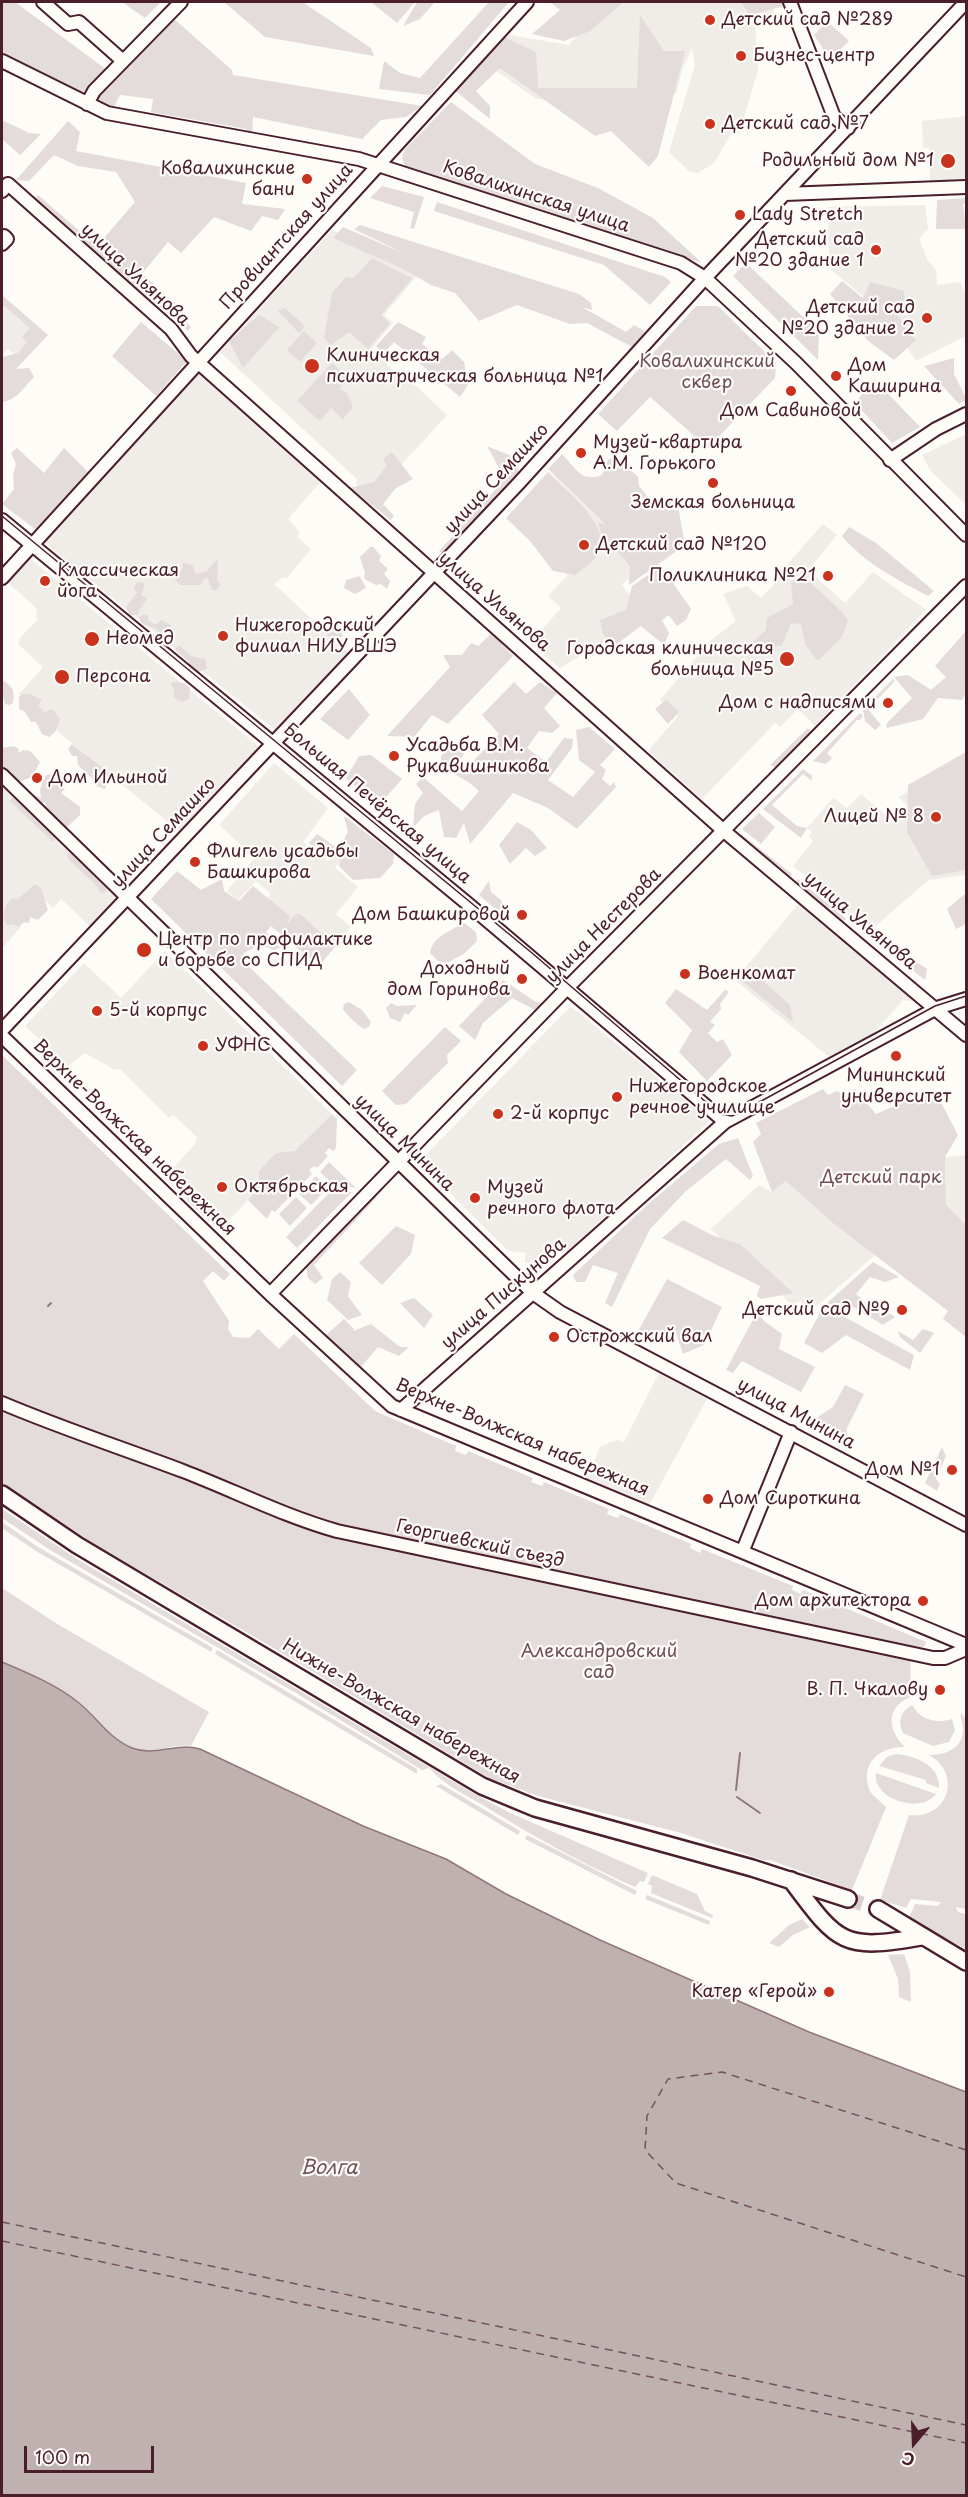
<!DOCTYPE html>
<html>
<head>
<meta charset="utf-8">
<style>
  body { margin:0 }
  #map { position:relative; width:968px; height:2497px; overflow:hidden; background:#fdfcf7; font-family:"Playpen Sans",sans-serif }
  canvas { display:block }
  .frame { position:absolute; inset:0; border:3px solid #4a1f2b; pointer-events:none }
  .north { position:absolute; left:884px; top:2413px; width:60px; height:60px; -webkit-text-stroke:4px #fdfcf7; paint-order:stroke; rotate:199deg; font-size:16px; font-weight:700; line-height:24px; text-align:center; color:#4a1f2b }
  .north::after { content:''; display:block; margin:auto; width:21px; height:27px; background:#4a1f2b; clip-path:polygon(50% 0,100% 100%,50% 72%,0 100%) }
  .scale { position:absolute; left:24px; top:2446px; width:130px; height:27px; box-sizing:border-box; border:3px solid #4a1f2b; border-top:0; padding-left:8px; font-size:18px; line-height:21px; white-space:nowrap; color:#4a1f2b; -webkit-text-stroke:4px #fdfcf7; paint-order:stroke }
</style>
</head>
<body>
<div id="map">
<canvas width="968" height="2497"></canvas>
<div class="frame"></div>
<div class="north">С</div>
<div class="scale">100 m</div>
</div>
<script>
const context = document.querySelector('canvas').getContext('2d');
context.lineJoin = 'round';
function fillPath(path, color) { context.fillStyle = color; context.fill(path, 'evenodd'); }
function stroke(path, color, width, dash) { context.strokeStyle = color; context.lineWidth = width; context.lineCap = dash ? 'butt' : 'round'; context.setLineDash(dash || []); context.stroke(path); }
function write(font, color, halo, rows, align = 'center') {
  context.font = font + ' "Playpen Sans",sans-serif'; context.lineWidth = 4.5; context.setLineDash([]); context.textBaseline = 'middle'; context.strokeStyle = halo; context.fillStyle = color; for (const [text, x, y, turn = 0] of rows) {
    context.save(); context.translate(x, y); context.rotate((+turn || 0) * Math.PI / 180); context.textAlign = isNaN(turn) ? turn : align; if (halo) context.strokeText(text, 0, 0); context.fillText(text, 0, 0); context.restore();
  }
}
const built = new Path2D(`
  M611,2H771L776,17L755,23L758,70L739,134L732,132L714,163L698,173L690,172L669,152L695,65L692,49L683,67L676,94L665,91L639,121L535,98L485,63L509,35L569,45L601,7Z
  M966,116V180H930L929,148H923L922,121Z
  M925,205L928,229L919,239L928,261L936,270L937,285L960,282L966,293V336L916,361L876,300L869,301L830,269L827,207Z
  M332,230L419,273L384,315L393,323L371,349L398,375L401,372L447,415L371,498L356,484L357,479L220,352Z
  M2,301L44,336L22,360L8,349L2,355Z
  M198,370L323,479L288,519L299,531L298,538L311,549L286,579L284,577L274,584L348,653L275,730L44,542Z
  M966,434V505L930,470L922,455Z
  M548,471L648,564L622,584L644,618L560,668L530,643L561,608L548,596L567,576L568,568L509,515Z
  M823,524L837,535L808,570L845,603L873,572L926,610L815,726L798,709L780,727L775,723L702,799L648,751L678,716L660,700L709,642L736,621L723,594L747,586L761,598L778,580L776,577Z
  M27,556L258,746L255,754L181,833L49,724L19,694L43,667L19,645V639L37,620L36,608L4,579Z
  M966,761V875L929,880L866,934L859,927L863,923L793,866L813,841L809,837L812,832L807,828L833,798L847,808L861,794L896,824L913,810L898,797Z
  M274,763L328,808L303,842L329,862L355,830L361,835L335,868L358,887L336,914L351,927L320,961L256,910L271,894L256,881L238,900L227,891L255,858L219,825Z
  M2,783L116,897V903L93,929L61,899L53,908L33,889L6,912L21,927L2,948Z
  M800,902L914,999L912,1001L903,1000L873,1034L829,1057L735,980Z
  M165,951L332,1114L219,1230L164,1178L195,1144L197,1137L173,1115L169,1118L121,1070L113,1069L85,1053L68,1066L25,1026L84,963L121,998Z
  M569,1008H573L710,1121L568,1251L552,1253L551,1262L525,1263V1253L508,1251L419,1162Z
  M966,1155V1225L946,1206L945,1157Z
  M786,1181L875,1255L811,1311L800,1301L793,1306L711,1229L759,1185L772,1192Z
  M659,1373L707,1399L647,1509L585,1484L600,1447L616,1440L624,1442Z`);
const green = new Path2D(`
  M2,2H15L107,70L84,91H77L2,54Z
  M122,2H161L145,18Z
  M224,2L304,3L371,48L374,56L265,37Z
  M371,2H415L397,23Z
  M417,2H435L420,19L403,26Z
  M489,2H509L430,95L379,89L384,61L400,73L420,78Z
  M550,2H623L590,31L564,41L532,34L560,10Z
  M729,2H798L751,15L741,3Z
  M640,15L664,51H685L658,156L649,167L611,131L595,136L500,68L476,91L490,106V119L453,89L502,36L536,52L538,88H637Z
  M173,18L232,70L233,75L422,106L406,117L381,120L362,139L253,117L252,135L246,129L151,112L153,99L120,95L114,107L99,102L97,98Z
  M827,21L849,41L830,60L814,35Z
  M451,102L535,164L598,188L653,218L702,263L405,166L402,158L405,149Z
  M2,120L29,133L41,134L20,155L2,139Z
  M68,121L80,132L76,151L246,183L242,204L285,209L278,220L262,216L251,231L214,217L181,253L168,242L142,274L182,309L178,315L191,327L188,331L33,200L38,195L97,246L135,202L116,172L78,166L54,155L29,181L16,180Z
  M382,186L424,197L414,229L410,228L414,212L370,198Z
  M966,198V203L963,204L966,229H936L937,200Z
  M437,202L665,277L671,282L650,305L604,265L434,211Z
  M360,225L579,294L591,303L592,310L582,307L626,332L634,325L646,332L632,347L587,323L570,324L517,305L479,321L455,293L431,285L403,269L333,238L343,227L403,253L354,229Z
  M372,258L412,278L381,315L390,323L368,349L349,332L331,345L324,338L332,293L346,277L354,278Z
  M746,263L819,332L818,360L733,276Z
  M842,281L863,298L870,282L904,291L906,307L897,314L907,331L916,340L894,360L868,341L830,294Z
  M2,295L48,335L16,369L29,368L34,377C24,387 16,401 2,402V357L18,353L27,342L22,337L30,328L2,304Z
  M696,306H718L776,363L775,378L708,448L650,397L617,431L598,414Z
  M285,308L305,326L299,333L278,311Z
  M259,315L279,327L243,368L229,341Z
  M141,322L187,361L156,396L112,356Z
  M398,322L426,337L422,344L442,359L452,350L464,362L468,385L460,397L394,342L383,354L376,346Z
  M304,331L317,343L300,362L287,350Z
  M954,358V374L966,398V400L959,404L924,366Z
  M187,363L190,369L40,533L2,504L14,489L13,475L16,464L11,453L17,448L44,473L64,448L90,474Z
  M332,363L348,378L339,389L347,393L353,407L343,419L331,408L320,421L297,401Z
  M874,379L920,427L892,443L855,403Z
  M487,446L516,458L520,477L445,556L439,551L505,479Z
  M392,452L413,479L396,488L383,504L394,516L391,520L350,488L374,482L387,466L383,459Z
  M562,454C576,468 581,483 602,475L608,460L616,455L638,477L639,486L652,502L677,501L685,545L629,585L630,566L615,549L606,547L598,523L605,524L548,469Z
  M548,473C564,488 613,527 599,552C595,561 582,569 575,575L553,571L530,541L506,518Z
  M849,527L876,543L934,591L928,596C898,580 864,563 842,536Z
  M370,547H373L381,556L379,561L388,569L384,574L390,581L387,589L381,584L376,585L364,579L365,573L360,557Z
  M216,560L218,562L217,580L221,585L215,591L211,589L208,578L203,580L201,585H180L172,575L182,570L183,563L193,565L195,574L206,572Z
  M661,566L691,609L686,620L677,626L669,615L662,620L669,633L664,645L641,626L614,646L603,634L600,620L626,610L632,586Z
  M802,575L841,611L848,621L841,638L818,661L805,644L801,624L791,623L782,645L759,652L751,644L766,630L767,618L793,604L791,583Z
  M360,576L366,588L355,594L344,588L346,580Z
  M141,582L145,584L141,595L147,598L137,615H129L126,607L137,593L134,588L136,583Z
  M144,614L148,615V620L156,625L161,620L171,625L172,634L167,639H159L157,629L142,624L139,617Z
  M325,617L332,619L343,636L338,639L327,635L321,624Z
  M966,631V693L962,700L938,698L923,719L887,728L886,724L912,698L894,677L908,675L931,690L946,677L935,666Z
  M492,633L513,656L448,724L432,715L414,737L387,736L450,667L443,655H462L471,643L478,646Z
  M180,646L191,656L205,659L207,669L194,674L189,669V662L176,651L175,648Z
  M893,679L895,681L868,709L881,725L875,730L865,721L863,710Z
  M2,680C13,686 15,691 13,703L9,705L5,704L2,693Z
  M172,682L184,683L190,688L189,699L182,702L173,697L175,690L171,685Z
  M514,682L526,694L540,682L557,693L544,708L560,726L552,733L539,731L527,748L546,762L564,738L573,739L572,748L548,780L573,797L595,772L579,760L576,730L589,727L615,749L600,765L606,770L602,779L610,786L614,782L616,787L577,829L548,808L513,793L470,844L464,823L456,838L444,837L439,810L424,816L413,828L415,804L423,793L416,784L423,777L462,811L479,791C467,779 453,775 441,764V756L450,745L471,746L453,767L461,774L499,734L482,715Z
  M349,689L370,715L348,740L320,719Z
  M22,694H30L42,700L38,706L45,712L53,709L60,720L55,732L49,737L42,734L36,722H31L25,712L19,709V697Z
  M666,700L679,712L668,724L655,709Z
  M860,713L863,716L860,720H857L827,753L832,758L826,764L813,761Z
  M808,728L813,733L778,768L770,765Z
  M72,744L107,771L109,777L105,789L94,785L95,781L78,765L77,756H72L68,749Z
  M14,746L19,749L18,753L23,750L30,751L40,762L32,777L15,783L12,773L5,776L2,772V748Z
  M966,752V870L932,876L907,832L908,785Z
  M371,755L402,779L378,806L346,778L359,756Z
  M803,769L812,776V781L803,774L772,805L797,826L807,828L801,838L763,809Z
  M51,774L59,777V783L65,789L61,793L80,807V815L66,828L63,825L56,826L41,807L46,806L45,802L38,804L33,800L36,796L41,798L40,789L46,775Z
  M15,794L58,837L53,842L10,801Z
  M759,813L775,827L761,844L742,829Z
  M344,816L394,854L393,864L380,878L353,880L339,866L342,853L326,857L309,843L317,834L338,849L348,832Z
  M517,822L531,830L547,848L535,856L526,848L510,864L499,845Z
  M741,834L792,874L790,877L739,837Z
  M72,851L107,886L106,892L100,893L97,886L68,859L67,855Z
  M177,871L201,890L222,879L224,891L239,901L253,886L290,916L287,924L296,914H300L329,940L336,937L340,941L319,966L271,926L266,932L280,948L273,950L261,944L244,953L243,961L357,1070L342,1086L151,899Z
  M798,879L846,919L843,922L795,882Z
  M489,881L491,892L501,900L504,906L499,912L479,895Z
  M35,884L41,888L48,910L38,920L30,917L29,923L24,922L19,927L13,924L8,926C0,916 4,906 13,898L17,900Z
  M966,893V924L956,929L947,909Z
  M463,922L476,932L477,941L465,953L447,963L438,961L430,953C433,935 450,933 463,922Z
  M900,951L927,969L925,980L896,957Z
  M503,980L536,1002L547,1003L539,1012L512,998L483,1023L475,1040L459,1026Z
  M762,980L790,1005L793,1022L743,982Z
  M676,989L707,1010L725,990L729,992L720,1004L721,1009L710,1022L715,1025L708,1033L717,1042L723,1039L732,1055L707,1081L679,1052L692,1030L665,1003Z
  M349,1002L362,1010L371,1022L369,1027L364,1029C356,1024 348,1016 343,1009L344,1004Z
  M391,1003L397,1006L417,1005L408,1015L405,1013L400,1022L390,1018L386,1008Z
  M445,1027L461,1041L447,1055L448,1063L406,1104L396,1105L382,1091Z
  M2,1055L230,1274L224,1281L213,1271L203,1281L229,1321L228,1329L233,1337L249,1338L258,1329L279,1349L294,1334L375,1411L456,1446L455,1451L466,1455L468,1451L533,1478L531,1482L542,1486L544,1482L609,1509L607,1514L618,1518L620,1514L691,1544L690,1548L700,1553L702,1549L793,1586L792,1590L801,1594L803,1590L926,1642L924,1647L911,1646L910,1697C884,1708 889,1732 905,1747C878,1746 858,1766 871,1793L886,1807L852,1890L770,1860H763L681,1833L538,1796L489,1778L277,1650L96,1545L2,1483Z
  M823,1089L828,1095L837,1091L843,1095L855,1089L876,1114L934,1089L958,1135L945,1157L946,1205L966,1225V1337L943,1319L948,1311L833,1223L786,1181L772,1192L753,1142L761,1134L756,1123Z
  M332,1114L337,1119L336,1148L333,1151L329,1148L325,1153L328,1156L317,1168L314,1166L309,1170L312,1174L296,1190L293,1187L288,1192L291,1195L275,1212L272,1210L267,1219L248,1200L259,1187V1171L276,1153L295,1151Z
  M738,1138L753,1176L750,1180L726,1159L686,1191L650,1229L612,1307L605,1303L618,1273L593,1265L585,1282H576L573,1275L646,1206L719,1144Z
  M329,1162L330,1163L356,1188L333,1184L320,1172Z
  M316,1176L328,1188L311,1205L299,1194Z
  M194,1189L197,1193L193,1197L213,1216L209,1221L188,1201L187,1196Z
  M333,1189L352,1192L297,1248L286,1237Z
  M370,1196L377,1197L314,1265L323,1278L315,1284L308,1278L305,1261Z
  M296,1197L307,1208L290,1226L279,1214Z
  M683,1220L714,1236L740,1244L793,1293L761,1299L757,1296L760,1286L662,1238Z
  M396,1226L415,1235L411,1254L382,1285L359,1263Z
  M873,1262L899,1277L885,1282L870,1277L856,1294L871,1308L882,1307L895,1317L883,1325L852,1306L826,1304Z
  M340,1272L351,1282L348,1296L362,1315L348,1320L327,1300L332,1279Z
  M667,1279L722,1307L704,1345L683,1354L675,1330L651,1339L637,1333Z
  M414,1298L433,1315L424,1328L400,1303Z
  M830,1309L914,1355L910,1370L846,1335L822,1353L804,1343L821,1311Z
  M758,1310L764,1321L782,1334L779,1349L815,1367L801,1392L742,1361L733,1373L726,1370Z
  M344,1319L354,1329L353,1331L371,1324L400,1347H409L399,1356L378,1347L360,1368L325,1336Z
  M923,1329L934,1333L920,1353L900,1337L898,1331L913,1340Z
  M845,1385L864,1394L847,1428L846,1446L812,1427L819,1416L833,1407Z
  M942,1447L946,1456L936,1479L940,1484L937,1491L925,1483Z
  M2,1509L77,1559L473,1793L510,1813L648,1873L644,1882L640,1881L635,1887C582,1864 530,1834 481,1804C462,1793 443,1784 429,1768L422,1770L301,1696L50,1550L2,1518Z
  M2,1522L38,1547L213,1648L211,1652L36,1551L2,1528Z
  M2,1588L59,1625L209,1712L191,1746C171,1743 153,1756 132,1748C108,1738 99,1718 80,1703C57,1685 28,1674 2,1662Z
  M217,1650L417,1769V1774L215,1654Z
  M912,1705C921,1720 935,1724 952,1719L955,1730L949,1742L933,1746L903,1733C897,1721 901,1711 912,1705Z
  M961,1713L966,1719V1909L956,1907L958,1912L966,1914V1949L909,1918L915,1904L938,1906L941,1902L911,1899L906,1908L880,1900L909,1815C948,1820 963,1774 929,1755C945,1755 964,1749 963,1727C962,1721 960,1717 961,1713Z
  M896,1754C916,1756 940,1765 939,1788L926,1783V1780L879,1766L887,1757Z
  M876,1773L936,1794C921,1815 872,1799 876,1773Z
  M441,1784L520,1831L518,1835L436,1786Z
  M527,1835L637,1891L635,1895L525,1839Z
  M652,1875L697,1894L705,1911L713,1915L712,1918L651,1893L652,1886L648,1884Z
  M647,1895L710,1921L709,1925L645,1899Z
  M802,1919L810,1927L793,1935L779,1947L769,1943L789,1925Z
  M904,1954L910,1972L911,2002L899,1997L898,1979L888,1955Z`);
const water = new Path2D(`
  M2,1662C28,1673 57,1685 79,1703C98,1718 108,1738 132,1748C156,1757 175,1742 200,1749L363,1826L446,1859L506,1894L600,1940L809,2032L966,2092V2495H2Z`);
const stream = new Path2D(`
  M48,1306L51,1303
  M736,1790L740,1753
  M737,1797L760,1813`);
const ferry = new Path2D(`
  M966,2150L722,2072L668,2079L647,2116L645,2150L676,2183L966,2277
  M2,2222L966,2425
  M2,2241L966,2443`);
const majorTunnel = new Path2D(`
  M848,1899L878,1909`);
const minor = new Path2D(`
  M43,2L68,24L79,22L123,61
  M790,2L834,117L848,128
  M2,61L107,113L359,159L681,263L705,278L796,363L966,535
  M87,104L94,91L181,2
  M2,191L8,184L171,329L191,356L724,831L966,1035
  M785,194L966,187
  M2,244L7,239L4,236
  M890,460L936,429L966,414
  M2,520L468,904L725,1122
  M2,578L527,2
  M2,775L533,1293L560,1312L966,1525
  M2,1030L519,483L705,278L966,2
  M2,1036L270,1294L392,1406L966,1645
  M270,1294L570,985L966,586
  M2,1403C61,1428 122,1448 183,1471C235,1491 284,1516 337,1531L933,1658H945L966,1649
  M401,1410L725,1122L937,1008L966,999
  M743,1550L791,1432`);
const major = new Path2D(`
  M2,1494L77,1545L482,1786L535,1808L752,1868L848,1899
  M791,1880C838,1943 842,1951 921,1937
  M878,1909L966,1962`);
const tram = new Path2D(`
  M2,516L532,953L720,1114L732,1116L743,1111L935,1006L966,996`);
const markers = [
  [710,20,6,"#c8321e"],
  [741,56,6,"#c8321e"],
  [710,124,6,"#c8321e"],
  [948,161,8,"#c8321e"],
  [307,179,6,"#c8321e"],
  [740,215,6,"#c8321e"],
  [876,250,6,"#c8321e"],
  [927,318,6,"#c8321e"],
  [312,366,8,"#c8321e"],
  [836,376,6,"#c8321e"],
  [791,391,6,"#c8321e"],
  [581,453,6,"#c8321e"],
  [713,483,6,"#c8321e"],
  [584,545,6,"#c8321e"],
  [828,576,6,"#c8321e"],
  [45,581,6,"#c8321e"],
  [223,636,6,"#c8321e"],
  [92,639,8,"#c8321e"],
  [787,659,8,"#c8321e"],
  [62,677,8,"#c8321e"],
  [888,703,6,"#c8321e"],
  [394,756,6,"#c8321e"],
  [37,778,6,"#c8321e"],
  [936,817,6,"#c8321e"],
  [195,862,6,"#c8321e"],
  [522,915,6,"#c8321e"],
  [144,950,8,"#c8321e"],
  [685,974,6,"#c8321e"],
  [522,979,6,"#c8321e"],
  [97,1011,6,"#c8321e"],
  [203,1046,6,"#c8321e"],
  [896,1056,6,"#c8321e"],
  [617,1097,6,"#c8321e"],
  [498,1114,6,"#c8321e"],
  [222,1187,6,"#c8321e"],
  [475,1198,6,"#c8321e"],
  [902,1310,6,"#c8321e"],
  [554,1337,6,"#c8321e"],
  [952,1470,6,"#c8321e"],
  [708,1499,6,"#c8321e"],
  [923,1601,6,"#c8321e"],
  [940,1690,6,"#c8321e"],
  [829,1992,6,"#c8321e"]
];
const poiNames = [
  ["Детский сад №289",722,20],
  ["Бизнес-центр",753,56],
  ["Детский сад №7",722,124],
  ["Родильный дом №1",934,161,"right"],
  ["Ковалихинские",295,169,"right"],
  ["бани",295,190,"right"],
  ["Lady Stretch",752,215],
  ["Детский сад",864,240,"right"],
  ["№20 здание 1",864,261,"right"],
  ["Детский сад",915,308,"right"],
  ["№20 здание 2",915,329,"right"],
  ["Клиническая",326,356],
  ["психиатрическая больница №1",326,377],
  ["Дом",848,366],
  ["Каширина",848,387],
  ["Дом Савиновой",791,411,"center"],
  ["Музей-квартира",593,443],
  ["А.М. Горького",593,464],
  ["Земская больница",713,503,"center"],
  ["Детский сад №120",596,545],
  ["Классическая",57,571],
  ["йога",57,592],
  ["Поликлиника №21",816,576,"right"],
  ["Нижегородский",235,626],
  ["филиал НИУ ВШЭ",235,647],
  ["Неомед",106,639],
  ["Городская клиническая",774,649,"right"],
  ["больница №5",774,670,"right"],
  ["Персона",76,677],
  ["Дом с надписями",876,703,"right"],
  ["Усадьба В.М.",406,746],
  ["Рукавишникова",406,767],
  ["Дом Ильиной",49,778],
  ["Лицей № 8",924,817,"right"],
  ["Флигель усадьбы",207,852],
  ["Башкирова",207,873],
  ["Дом Башкировой",510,915,"right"],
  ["Центр по профилактике",158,940],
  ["и борьбе со СПИД",158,961],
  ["Доходный",510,969,"right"],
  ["дом Горинова",510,990,"right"],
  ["Военкомат",697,974],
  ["5-й корпус",109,1011],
  ["УФНС",215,1046],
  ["Мининский",896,1076,"center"],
  ["университет",896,1097,"center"],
  ["Нижегородское",629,1087],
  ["речное училище",629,1108],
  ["2-й корпус",510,1114],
  ["Октябрьская",234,1187],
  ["Музей",487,1188],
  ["речного флота",487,1209],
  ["Детский сад №9",890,1310,"right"],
  ["Острожский вал",566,1337],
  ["Дом №1",940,1470,"right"],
  ["Дом Сироткина",720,1499],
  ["Дом архитектора",911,1601,"right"],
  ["В. П. Чкалову",928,1690,"right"],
  ["Катер «Герой»",817,1992,"right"]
];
const streetNames = [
  ["Ковалихинская улица",536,197,18],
  ["Провиантская улица",287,237,-48],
  ["улица Ульянова",135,275,43],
  ["улица Семашко",497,479,-47],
  ["улица Ульянова",494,602,41],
  ["Большая Печёрская улица",377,804,40],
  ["улица Семашко",164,833,-47],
  ["улица Ульянова",860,921,40],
  ["улица Нестерова",604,926,-45],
  ["Верхне-Волжская набережная",134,1138,44],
  ["улица Минина",404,1143,44],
  ["улица Пискунова",504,1294,-41],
  ["улица Минина",796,1414,28],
  ["Верхне-Волжская набережная",522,1438,23],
  ["Георгиевский съезд",480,1544,12],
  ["Нижне-Волжская набережная",401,1712,30]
];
const parkNames = [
  ["Ковалихинский",707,362],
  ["сквер",707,383],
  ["Детский парк",881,1178],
  ["Александровский",599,1652],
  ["сад",599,1673]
];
const waterNames = [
  ["Волга",329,2168]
];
fillPath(built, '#f0ece8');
fillPath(green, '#e3dcda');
fillPath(water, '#c0b1b1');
stroke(water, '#91777b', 1.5);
stroke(stream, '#91777b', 2);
stroke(ferry, '#73525a', 1.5, [8, 6]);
stroke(majorTunnel, '#d9d0ce', 15, [15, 8]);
stroke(minor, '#4a1f2b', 16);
stroke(major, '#4a1f2b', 20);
stroke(minor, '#fdfcf7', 12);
stroke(major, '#fdfcf7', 15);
stroke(tram, '#4a1f2b', 1.5);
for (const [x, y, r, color] of markers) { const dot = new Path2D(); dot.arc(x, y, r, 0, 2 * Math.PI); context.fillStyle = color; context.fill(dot); stroke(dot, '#fdfcf7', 2); }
write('18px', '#4a1f2b', '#fdfcf7', poiNames, 'left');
write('18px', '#4a1f2b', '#fdfcf7', streetNames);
write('18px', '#704e57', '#fdfcf7', parkNames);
write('italic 20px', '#73525a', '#fdfcf7', waterNames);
</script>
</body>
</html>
